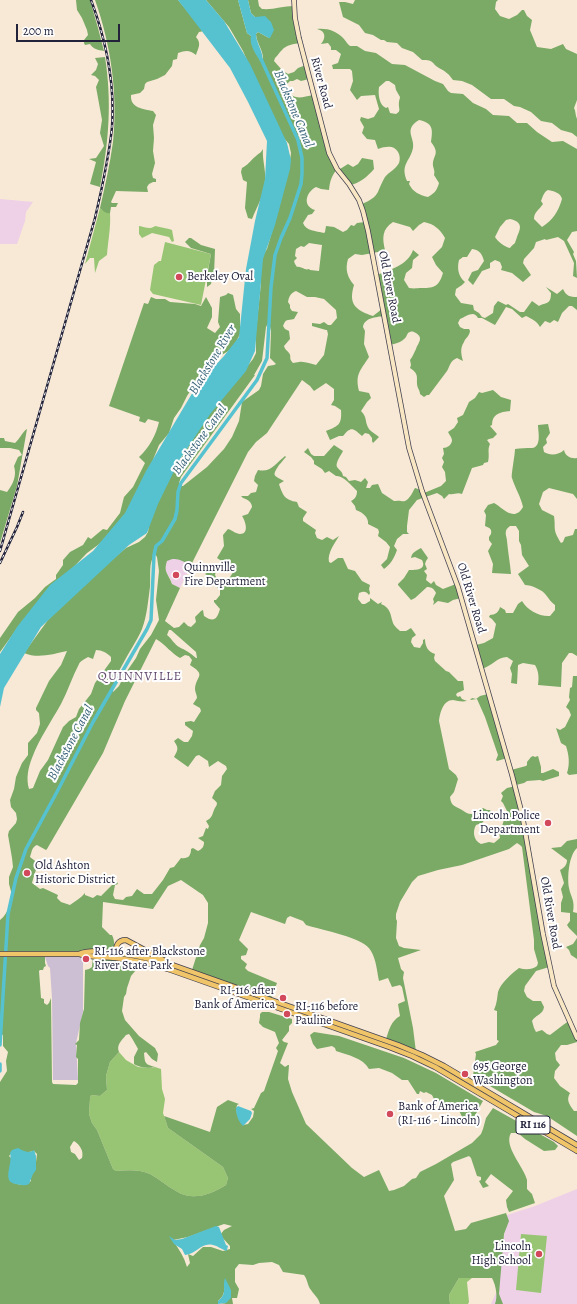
<!DOCTYPE html>
<html>
<head>
<meta charset="utf-8">
<style>
  body { margin:0 }
  #map { position:relative; width:577px; height:1304px; overflow:hidden; background:#f7e9d6; font-family:Alegreya,serif }
  canvas { display:block }
  .scale { position:absolute; left:16px; top:24px; width:104px; height:18px; box-sizing:border-box; border:2px solid #22223b; border-top:0; padding-left:5px; font-size:12px; line-height:14px; white-space:nowrap; color:#22223b; -webkit-text-stroke:3px #fff; paint-order:stroke }
</style>
</head>
<body>
<div id="map">
<canvas width="577" height="1304"></canvas>
<div class="scale">200 m</div>
</div>
<script>
const context = document.querySelector('canvas').getContext('2d');
context.lineJoin = 'round';
function fillPath(path, color) { context.fillStyle = color; context.fill(path, 'evenodd'); }
function stroke(path, color, width, dash) { context.strokeStyle = color; context.lineWidth = width; context.lineCap = dash ? 'butt' : 'round'; context.setLineDash(dash || []); context.stroke(path); }
function write(font, color, halo, rows, align = 'center') {
  context.font = font + ' Alegreya,serif'; context.lineWidth = 4; context.setLineDash([]); context.textBaseline = 'middle'; context.strokeStyle = halo; context.fillStyle = color; for (const [text, x, y, turn = 0] of rows) {
    context.save(); context.translate(x, y); context.rotate((+turn || 0) * Math.PI / 180); context.textAlign = isNaN(turn) ? turn : align; if (halo) context.strokeText(text, 0, 0); context.fillText(text, 0, 0); context.restore();
  }
}
const built = new Path2D(`
  M0,199L33,202L26,212L25,221L17,244H0Z
  M171,558H177L191,565L180,588L172,584L170,578L165,571L167,560Z
  M577,1189V1304H491L496,1293L507,1215L535,1206Z`);
const industrial = new Path2D(`
  M44,954H79L83,959V1012L76,1043L78,1080H53L52,998L50,968L48,966Z`);
const green = new Path2D(`
  M100,208L102,210L110,213C111,227 108,241 107,255L99,261L95,273L94,258H90L85,264Z
  M139,226C145,227 150,230 155,226L169,229L172,230L174,241L172,242L169,237L152,233L142,238L139,234Z
  M165,242L211,254L201,305L153,294L150,290L154,265L159,261H161Z
  M119,1052L126,1060L138,1067L152,1068L155,1067L161,1069L162,1089L165,1099L163,1113L168,1128L223,1167L228,1178L226,1185C211,1194 193,1202 176,1191C167,1186 159,1179 150,1174C139,1169 127,1170 116,1171L113,1169L97,1130L92,1123L89,1114L90,1099L91,1095L100,1096L107,1090L106,1076L110,1062Z
  M521,1234L547,1236L541,1293L516,1290Z
  M459,1278H472L467,1282L469,1302L468,1304H450L449,1295Z`);
const forest = new Path2D(`
  M76,0H90L98,28L104,51C98,50 93,49 90,44L85,45L84,43V40L88,35L87,30L82,18L77,10Z
  M95,0H178L204,31L199,32L196,37C202,44 198,48 196,55C190,50 186,50 178,53L177,59L173,60L172,66L165,75L157,79L147,82L145,84L144,89L140,93L131,95C130,108 143,109 153,111L156,115L153,125L154,138L153,151L155,163L152,174L153,178L156,179V182H153L149,184L147,187L148,192L116,191L111,202L112,203H118L116,207H111L110,213C106,214 103,211 100,208C105,186 110,164 113,142C118,94 111,45 95,0Z
  M206,0H238L247,33L251,36L262,63C266,53 256,43 256,34L258,32L269,38L255,17L251,13L248,0H258L259,6L262,9C273,10 283,6 294,6L300,43C294,44 286,45 282,50C279,53 278,55 275,58L274,61L282,70L288,74L294,72L298,68L306,65L309,79L301,81L297,79L293,81H290L286,85L285,90C296,101 301,97 314,95L330,154L338,168C332,175 330,180 329,190L321,189L316,187C306,192 302,206 315,210L312,214L308,215L303,223C306,231 316,231 324,233L325,232L326,226L334,227L343,232L347,230L351,225L354,226L357,223L365,222L362,204C381,196 376,192 385,177C389,172 396,169 399,163C400,160 400,157 399,154C395,145 387,146 378,149L375,140L367,139L362,133L364,127L360,120L361,117L368,119L374,117L379,109L375,95L361,96L357,100L350,90L353,81L352,71L350,69H333L332,65L338,63L341,54L336,50H331V47L328,43L321,44C326,38 326,31 317,29C327,28 337,31 344,39C346,41 347,44 350,46H357L365,51L376,53L392,64L405,65L435,81L443,84L448,91L451,93L463,94L473,103L486,109L493,115L509,116L517,123H527L537,132L552,142L563,141L577,149V231L572,232L567,240L574,252L573,254L576,261L577,278L573,276L574,263L564,241L558,237L546,240L545,239L536,242L534,248L524,259L523,263L531,275L523,282L512,273L501,270L502,267L500,262L495,260L490,263V268L482,271L473,285L468,280L472,272L478,270L484,261C482,254 480,250 472,249L467,257H463L459,260C457,268 458,276 465,282L462,285L456,289L455,295L461,303L473,305L474,310L479,313L482,317L485,318L493,313L494,306L498,301L506,305L508,304L520,312H524L532,301L539,306C546,302 551,305 551,293L546,287L557,294L563,289C566,296 570,297 577,297V310L572,306H569L562,313L558,322L554,320L550,323L545,321L540,327C537,321 532,319 526,316L522,318L512,309L506,307L495,325L482,318H478C474,310 467,316 460,319L458,323L460,327L464,329H469L470,331C469,337 466,337 464,342C460,348 461,354 463,361L457,358C450,361 450,366 447,371C441,379 435,387 429,395H427L424,397L420,394C420,392 419,390 418,388C415,379 421,375 410,368L411,365L410,360C413,356 414,353 416,349C418,343 424,338 416,333C414,332 412,331 410,332C408,332 407,335 406,337C402,342 396,344 389,345L384,316C376,317 364,318 363,327L365,331L364,344L369,357C360,371 355,374 359,391L369,393L371,398L367,402L361,411C368,418 364,421 369,429C371,432 376,434 379,437L373,443L372,441V438L369,434L365,433L362,436C353,428 351,426 343,436H339L330,440L326,431C339,426 342,424 341,410L335,406L331,405L334,400V389L326,383L314,391L310,386L302,380L267,433L256,442L248,452L191,565C182,561 176,556 167,561C163,573 169,574 172,584L180,588L165,621L174,628L179,627L184,622L188,626L191,627L196,622L195,617L201,611L203,610L204,616C214,623 217,619 220,609L214,602V600H216L220,595V590L216,586L213,585C210,578 213,579 205,574L212,568L214,571H216L215,575C217,579 220,582 225,582L230,577L234,571V569L217,558L224,546L223,535L228,529C232,530 236,534 240,534C250,534 245,520 242,516L248,514L252,507C252,502 247,499 243,498L241,496H248L251,493L256,492L258,485L254,481L255,476L258,470C271,473 276,463 285,456L286,457C283,460 282,462 279,465C272,476 273,475 284,481L279,484C283,496 285,500 297,502L299,507L307,512L303,518V521L316,530L315,533L317,538L322,540L327,537L333,540L339,536C335,543 327,553 329,562L331,563L338,558H343L348,569L355,571L362,581L370,585L369,589L370,593L369,595C366,591 364,591 359,593L358,599L362,604H365L370,601V598L378,604L382,602L381,604C391,608 390,614 393,623C394,626 398,629 400,631H406L411,628L416,635L412,638L411,642L414,647L420,648L423,643V640L425,639C425,646 428,652 435,654L434,658L435,661L446,671L449,672L458,681H463L464,690L457,693L456,695L458,697L460,696L462,699L467,701C462,702 458,701 453,700C443,700 440,713 439,721L449,769L456,775L458,779L454,792L450,797C451,807 456,806 462,810C468,814 469,815 477,813L481,809L483,808L487,810H490L493,816V817H487L482,823L476,825C472,832 474,841 481,844L489,842L494,843L500,838L499,831L501,829L507,811L503,803L501,801L503,796L501,793L507,788L516,786V787L529,840L549,967L536,971L525,986L524,991L527,997L533,1001H541L544,1007C543,1015 535,1015 532,1021L534,1028L536,1032L542,1030L547,1034L550,1035C557,1030 562,1025 569,1021L577,1036V1042L567,1045H561L555,1053L556,1060L560,1065L555,1071L554,1078L560,1086L570,1093C566,1100 569,1104 574,1111H577V1136L547,1116L534,1112L473,1076L476,1054L475,1052L496,1045L499,1041L497,1040V1011L494,1010C497,1003 497,999 498,992C500,984 512,973 519,968C525,970 532,970 537,966L538,963L534,949V940L522,847L520,845L517,843L509,849L462,865L438,870L418,876L412,882L400,902L396,914V919L397,921L396,938L399,946L404,948L421,950L398,958L401,969L404,972L403,978L413,1028L416,1052L386,1039C389,1030 391,1021 400,1016L398,1004L405,1001L402,987L400,985L392,987L388,978L379,981C377,971 376,959 371,951C364,937 321,930 306,925L303,921L290,916L287,918L285,924L251,912L239,940L248,949L246,955L241,956V959L247,964L245,968L248,971L277,983L271,998L192,970L200,945L204,938L208,923V903L203,895L181,880L168,886L153,909L103,902L102,927L110,935H112C115,941 114,946 114,953L45,954V963L46,966L44,967L43,970H40L39,971L41,998L44,999V1003L47,1005L49,1003L51,998L52,1082L53,1084L76,1085L78,1083V1059L76,1057L77,1045L75,1044L79,1040L80,1023L84,1009L85,970L89,969L92,967L93,955L134,959L133,968L139,970H136L131,976L127,988L126,994L124,997L122,1011L125,1020L139,1036L155,1048L158,1054L157,1062L152,1059L146,1052L144,1053C145,1064 145,1064 155,1067C150,1069 138,1067 134,1064V1057L138,1049C137,1047 131,1036 129,1034L126,1035C122,1040 116,1045 119,1052L110,1062L106,1076L107,1090L100,1096L91,1095L90,1099L89,1114L92,1123L97,1130L113,1169L116,1171C127,1170 139,1169 150,1174C159,1179 167,1186 176,1191C193,1202 211,1194 226,1185L228,1178L223,1167L168,1128L164,1116L210,1132L217,1107L228,1100L239,1104L237,1105C235,1112 239,1120 243,1125L248,1124L253,1117L254,1111L251,1109L254,1108L261,1093L264,1091L278,1051L276,1048L279,1043L275,1032L263,1027L259,1023L260,1017V1014L262,1012H269L292,1019V1023L289,1026V1031L282,1040L284,1042L288,1043L280,1063L285,1067L288,1065H289L288,1079L292,1092L306,1124L352,1168L364,1177L379,1170L389,1191L394,1190L404,1186L412,1179L416,1178L420,1172L436,1164L472,1143L481,1134L483,1129L486,1118L493,1108L554,1142L558,1146L555,1150L544,1151L525,1139L518,1133H511C503,1146 524,1167 527,1180C527,1183 527,1186 527,1189L532,1194L535,1203L509,1212L507,1207L506,1200L513,1191L491,1174L485,1182L489,1186L483,1188L479,1181L481,1180V1177L477,1176L471,1158L469,1156L453,1162L451,1164L454,1180L444,1196L455,1231L466,1229L471,1223L506,1213L509,1221L504,1234L499,1294L503,1304H495C498,1296 496,1286 492,1278H459L449,1295L450,1304H320C318,1297 314,1295 311,1290C307,1285 308,1280 304,1275L283,1272L279,1265L272,1262L259,1263L253,1265L239,1264L235,1269V1282L239,1289L237,1298H232L233,1304H220L226,1303L224,1281C224,1290 226,1294 218,1301V1304H0V1082L7,1071L6,1061L8,1052L3,1046V1035L0,1034V920C6,916 7,909 12,904V895L9,884V877L13,867L12,858L8,835L9,831L16,823L17,819L16,813L11,807L10,800L14,789L16,777L22,763L28,755V743L37,733L40,724L39,713L36,710V708L49,681L61,665L67,651C53,654 38,659 24,653L48,620L103,567L126,548L139,542L145,537L148,532L150,519L170,476L212,408L246,368L253,359L256,353V331L261,283V269L263,255L267,249L271,235L289,168L291,153L289,144L277,130L243,51L229,27ZM386,81H389L395,85L396,90L400,97C400,99 399,100 399,102C398,108 402,111 396,114L390,113L388,107L386,108C379,105 378,94 379,87ZM419,120C433,123 433,129 431,142C441,155 432,155 433,166C434,170 435,171 434,175L439,183C437,190 435,193 428,197C419,195 413,192 409,184L410,181H407C400,164 410,162 413,148C415,137 403,130 419,120ZM548,190C554,191 561,193 562,199C558,212 553,220 542,227L534,219C534,212 539,210 543,204L541,201C543,196 544,192 548,190ZM510,219C523,222 521,228 517,237C517,237 515,243 515,243C513,245 511,246 510,248C505,247 497,241 495,237L500,227L506,220ZM393,222L410,227L413,231L419,225L424,222C434,224 440,229 445,238L442,247L432,257L436,265L443,273C439,286 435,288 422,288C417,288 415,289 409,288L404,280L406,273L412,268L413,260L419,255L413,250C408,265 390,270 377,275L382,309L373,316C356,310 348,305 354,285C347,277 345,269 348,259L355,254L362,255L383,251L385,250C382,238 382,229 393,222ZM309,243L322,245L319,271L310,270L309,269C305,271 301,266 297,267L295,264L294,261L297,258L295,256L296,249L301,246L304,247ZM296,291L307,297H315L324,299L336,310L337,318L331,325H328L324,322L320,324L312,323V326L326,330H327L328,334L324,355L316,365C311,364 304,361 299,362C297,362 295,363 293,363C288,358 292,357 289,353C287,350 285,350 284,346L290,339L289,331L285,329L283,326C286,318 287,321 294,319L298,312L292,311L290,308V305L288,302C289,296 291,293 296,291ZM269,322L271,331L270,358L276,364L274,365L268,366L263,374L261,386L259,390L242,402L239,421L232,437L224,449L207,467L183,486H181L179,483L181,477L255,375H254L262,361L266,327ZM155,554L157,557L159,571L156,600L159,620L151,635L140,649L136,658L125,674L119,686L113,692C111,678 136,644 142,629C147,616 148,601 150,587C151,576 148,563 155,554ZM169,630H171L196,652L197,658H196C189,652 187,651 179,647C175,645 171,638 167,635ZM156,639C166,645 171,653 180,658L185,655L189,656L192,660L190,665C207,676 196,675 195,689C195,692 197,695 197,698L193,704L200,708L201,711L194,722L191,721L185,722V725L193,731L192,736L188,742H184L178,738L174,741C179,748 178,750 174,757L188,767L196,756L199,755L208,761L209,767L218,761L226,766L227,769L222,776L221,785L215,791L212,798C214,800 216,801 217,803C217,806 215,807 214,810C212,815 212,818 206,821L209,826L208,829L206,828L203,836L198,838L204,842C204,847 202,849 198,851L193,848L191,849C191,856 188,859 181,858L174,867L170,868L163,880L152,894H144L137,889L132,896L126,897L123,900L115,899L113,895L115,885L118,884L117,882L114,885H112L101,896L97,895L93,898L85,895V893C81,898 75,901 70,905L61,902L57,898L58,895L43,888L40,889L32,883C34,876 35,871 39,864L30,857C32,851 32,847 37,845L46,850L47,849L103,753L125,701ZM96,650C102,650 107,653 111,657V661L95,683L91,694L79,709L76,717L69,721L63,727L48,760L40,771L33,788L29,789C26,779 28,768 32,758C39,739 51,722 61,704C68,691 72,677 79,664C80,661 85,659 88,657L93,659ZM74,1141C80,1145 84,1151 82,1158L79,1160L75,1154L71,1152L70,1147L73,1142ZM14,1150L24,1153L34,1151L37,1154L35,1170L31,1174V1181C25,1186 21,1185 14,1183L12,1159L9,1156ZM224,1224L232,1226L224,1230L220,1235L230,1246V1249L223,1251L211,1247H203L193,1256L188,1254L190,1263L187,1267C184,1257 179,1249 173,1241V1240L188,1237Z
  M355,0H498L496,2L495,9L500,16L509,19L517,15L522,10H524L527,16L532,20L530,30L537,47L551,49L563,44L566,49L577,54V100L574,108C576,111 575,115 577,119V137L572,133L561,130L552,123L541,121L531,112L520,107L514,106L504,99H491L472,85L462,81L453,80C449,74 445,71 439,68C431,63 435,60 422,60L413,52L402,48L397,43L387,42L384,40H381L373,35L365,33L359,25L343,17L339,2H345L353,4Z
  M105,57C112,102 109,141 100,187L90,184L96,162L89,159L96,158L104,146L100,133L102,120L96,87L99,80L95,76L91,75L96,70L98,64L95,58Z
  M263,149C262,159 266,170 265,180C265,194 257,206 252,219L248,218L245,208L247,182L243,180L241,172L242,168C248,165 250,161 256,156C259,153 261,153 263,149Z
  M362,158L373,160L374,169C368,176 359,184 350,185L340,169L348,164L353,167L358,164Z
  M189,238H191L201,245L215,249L214,275L212,278L211,284L207,287V276L211,254L191,248L185,242Z
  M228,293L233,295L236,309L240,314V334L234,346L230,350L210,362L206,367L187,396L181,408L174,418L169,433L159,445L137,499L102,542L87,553L24,619L0,652V638L18,612L35,598L45,587L56,579V575L63,565V560L70,552L83,545L88,537L91,539L103,529L107,530L120,513L124,497L133,487L145,463L139,457C149,448 156,435 159,422L148,419L145,423L139,421L140,417L109,406L144,303L148,304L151,297L156,299H165L170,302L195,304L201,306L206,297L212,308V317L207,328L215,333L220,327L218,322L220,297L226,295Z
  M493,390L501,397L511,400L510,411C500,412 492,414 492,425L490,426L497,434L493,438L489,439L487,440L490,444C487,450 490,454 488,462L484,463L483,465L472,468L462,494C457,492 454,495 449,494L444,499L442,496L437,493L417,500L409,510L407,526V532L409,534H403L397,539L394,546L397,550C394,558 391,564 384,569L381,565L387,559L390,547L386,542L378,536L379,532L378,529L368,524C369,517 362,512 356,510L355,506L351,501C355,499 357,496 357,491C352,486 343,475 336,476L329,471L325,473L322,469L314,464V461L311,457L304,452L308,448L311,454L314,456H324L334,445L343,451C341,455 335,463 337,467C340,471 342,471 343,476L346,477L349,481L355,480L361,482L365,478L368,482L366,488H370L372,485L378,484L382,493L394,501H396C400,500 402,502 405,501C410,499 413,491 415,488L421,490L424,493L441,486L446,481L445,472L442,467L444,462L442,458L444,454L443,448C447,448 452,445 452,440C452,438 449,434 448,432L454,428L458,422L457,418L463,415L469,402L475,398L479,392L482,393Z
  M548,424L550,433L546,439L547,443L543,447L544,452C550,456 559,455 564,450C565,456 571,459 577,458V499L573,494L549,488L543,492L539,504L542,510L554,516C556,530 552,528 561,543L563,542L565,537L573,535L575,529H577V656L572,653H569L562,663L561,687L538,685C539,678 539,672 535,665L523,663L518,665L517,684L511,683L512,674L510,668L513,661L507,657C497,657 492,666 482,669L476,645L484,643L493,638L496,624L492,619L489,617L490,615C495,615 499,612 500,607L505,610L506,613H513L518,604L522,601C527,610 540,617 550,616L555,610V605C551,602 549,599 546,595C543,590 531,585 525,585L518,574L529,566L522,555L521,545L519,541V531L516,526H510C508,528 506,529 506,531C505,534 507,538 507,541C508,552 510,563 511,574L492,573L493,564L488,551L492,544L489,540V537L491,534C492,529 490,528 485,526L486,515L484,511L488,505L494,503C502,507 514,523 523,507C521,497 515,488 512,478C511,475 515,455 515,449C521,448 526,448 532,448C542,447 538,431 538,425Z
  M27,429L17,486L0,543V490L7,492C13,484 17,476 14,466L18,457L22,455L19,450L10,448H0V438H4L5,441L15,443C20,439 22,432 27,429Z
  M421,548L428,558L426,561L425,564L427,569L424,571L427,575L426,580L431,584L434,581L436,585L443,589L456,584L461,598L453,600L448,603L438,601L433,605L434,602L433,599L436,593C434,589 432,587 427,587L415,598L411,600L398,585V584L404,578L409,570C416,570 427,570 422,560L415,557L411,558C412,552 416,551 421,548Z
  M573,676H577V774L569,775L567,773C570,764 569,755 566,746L561,743L556,728L560,730L565,727L571,715L569,710L566,707L570,700L569,697L570,688L572,687Z
  M488,694L507,758L497,761L496,760L498,755L485,717L477,699L470,700L472,698L476,699L480,696Z
  M533,756L535,757L538,756L541,767V773H543L553,769L559,772V776L543,781L540,780L527,781L524,783L516,785L511,770L526,766L527,765V762L531,757Z
  M577,839V848C569,855 567,877 569,888C571,898 575,900 573,912L577,913V936L569,928L567,925L570,921V913L561,912V903L563,897L561,889L564,883L560,870C564,868 567,865 567,860L551,848L561,847L567,841Z
  M577,938V959L571,955L569,950L566,947L573,944Z
  M314,1032L339,1036L404,1058L436,1073L483,1101C481,1104 474,1118 473,1119C470,1120 465,1119 463,1119L457,1106H453L449,1103L445,1105L441,1101L436,1103L432,1095L426,1092L424,1093L420,1091L419,1094H417L408,1080H402L392,1073L379,1068L369,1069C363,1058 348,1055 336,1051L335,1048L332,1046L317,1049L313,1044L310,1035Z`);
const water = new Path2D(`
  M178,0H206L224,21L250,64L287,143L291,160L290,169L275,225L263,259L255,351L246,371L211,413L180,459L158,504L147,533L129,545L41,627L4,688L0,707V654L17,627L50,585L93,551L125,513L146,471L197,385L224,356L239,337L246,269L255,221L265,179L267,141L248,102L230,68Z
  M238,0H248L251,13L255,17L265,16L271,22L274,30L270,38H269L258,32L256,34C256,44 265,53 262,63L260,61C256,54 249,45 251,36L247,33Z
  M238,1106L251,1111L252,1113L250,1119L243,1126C238,1121 236,1114 236,1108Z
  M18,1148C24,1151 28,1154 34,1150L36,1156V1170L33,1174L29,1184C25,1186 21,1185 16,1184C1,1182 13,1165 10,1153L12,1150Z
  M216,1226L219,1227L226,1245L228,1246L227,1250L226,1251C221,1249 218,1246 213,1245C201,1242 197,1254 185,1255L182,1249L174,1244L169,1236L175,1240L182,1239Z
  M225,1278L231,1290V1298L226,1303L218,1304V1301C228,1293 222,1288 225,1278Z`);
const canal = new Path2D(`
  M0,1045L8,914L16,878L26,849L58,790L93,722L147,629L151,620L154,555L156,546L162,541L175,519L177,510L178,492L181,483L257,380L267,358L271,287L275,255L281,238L290,218L301,184L302,174V158L298,140L261,59
  M0,1064V1071`);
const secondary = new Path2D(`
  M294,0L295,18L299,38L329,153L337,169L349,184L359,200L363,211L368,231L409,448L422,491L458,587L512,775L522,814L543,934L554,986L577,1038`);
const primary = new Path2D(`
  M0,954H79C90,958 104,956 116,958C134,960 153,964 171,970L389,1047L412,1056L435,1067L577,1151
  M79,954C97,946 147,958 167,963L398,1045L422,1055L444,1066L577,1145
  M116,954C115,946 118,940 126,940L165,961`);
const rail = new Path2D(`
  M0,551L95,218C102,188 109,158 112,127C115,84 106,40 91,0
  M0,563L17,527L23,512`);
const markers = [
  [179,277,4,"#d1495b"],
  [176,575,4,"#d1495b"],
  [548,823,4,"#d1495b"],
  [27,873,4,"#d1495b"],
  [86,959,4,"#d1495b"],
  [283,998,4,"#d1495b"],
  [287,1014,4,"#d1495b"],
  [465,1074,4,"#d1495b"],
  [390,1114,4,"#d1495b"],
  [539,1254,4,"#d1495b"]
];
const shields = [
  [533,1125,34]
];
const shieldNames = [
  ["RI 116",533,1125]
];
const streetNames = [
  ["River Road",321,83,75],
  ["Old River Road",389,287,79],
  ["Old River Road",471,598,73],
  ["Old River Road",550,913,80]
];
const poiNames = [
  ["Berkeley Oval",187,277],
  ["Quinnville",184,568],
  ["Fire Department",184,582],
  ["Lincoln Police",540,816,"right"],
  ["Department",540,830,"right"],
  ["Old Ashton",35,866],
  ["Historic District",35,880],
  ["RI-116 after Blackstone",94,952],
  ["River State Park",94,966],
  ["RI-116 after",275,991,"right"],
  ["Bank of America",275,1005,"right"],
  ["RI-116 before",295,1007],
  ["Pauline",295,1021],
  ["695 George",473,1067],
  ["Washington",473,1081],
  ["Bank of America",398,1107],
  ["(RI-116 - Lincoln)",398,1121],
  ["Lincoln",531,1247,"right"],
  ["High School",531,1261,"right"]
];
const waterNames = [
  ["Blackstone Canal",293,109,67],
  ["Blackstone River",213,360,-59],
  ["Blackstone Canal",200,440,-54],
  ["Blackstone Canal",71,743,-62]
];
const neighbourhoodNames = [
  ["QUINNVILLE",140,677]
];
fillPath(built, '#eed0e7');
fillPath(industrial, '#ccbed3');
fillPath(green, '#98c573');
fillPath(forest, '#7aaa65');
fillPath(water, '#56c2d0');
stroke(canal, '#56c2d0', 3.5);
stroke(secondary, '#424052', 5.5);
stroke(primary, '#424052', 6);
stroke(secondary, '#f9e7c3', 4);
stroke(primary, '#f0c469', 4.5);
stroke(rail, '#22223b', 2.5);
stroke(rail, '#fff', 1, [3]);
for (const [x, y, r, color] of markers) { const dot = new Path2D(); dot.arc(x, y, r, 0, 2 * Math.PI); context.fillStyle = color; context.fill(dot); stroke(dot, '#fff', 1.5); }
for (const [x, y, w] of shields) { const box = new Path2D(); box.roundRect(x - w / 2, y - 9, w, 18, 3); context.fillStyle = '#fff'; context.fill(box); stroke(box, '#22223b', 1); }
write('bold 11px', '#22223b', null, shieldNames);
write('12px', '#22223b', '#fff', streetNames);
write('12px', '#22223b', '#fff', poiNames, 'left');
write('italic 13px', '#376277', '#fff', waterNames);
context.letterSpacing = '1px';
write('13px', '#624a6c', '#fff', neighbourhoodNames);
context.letterSpacing = '0px';
</script>
</body>
</html>
